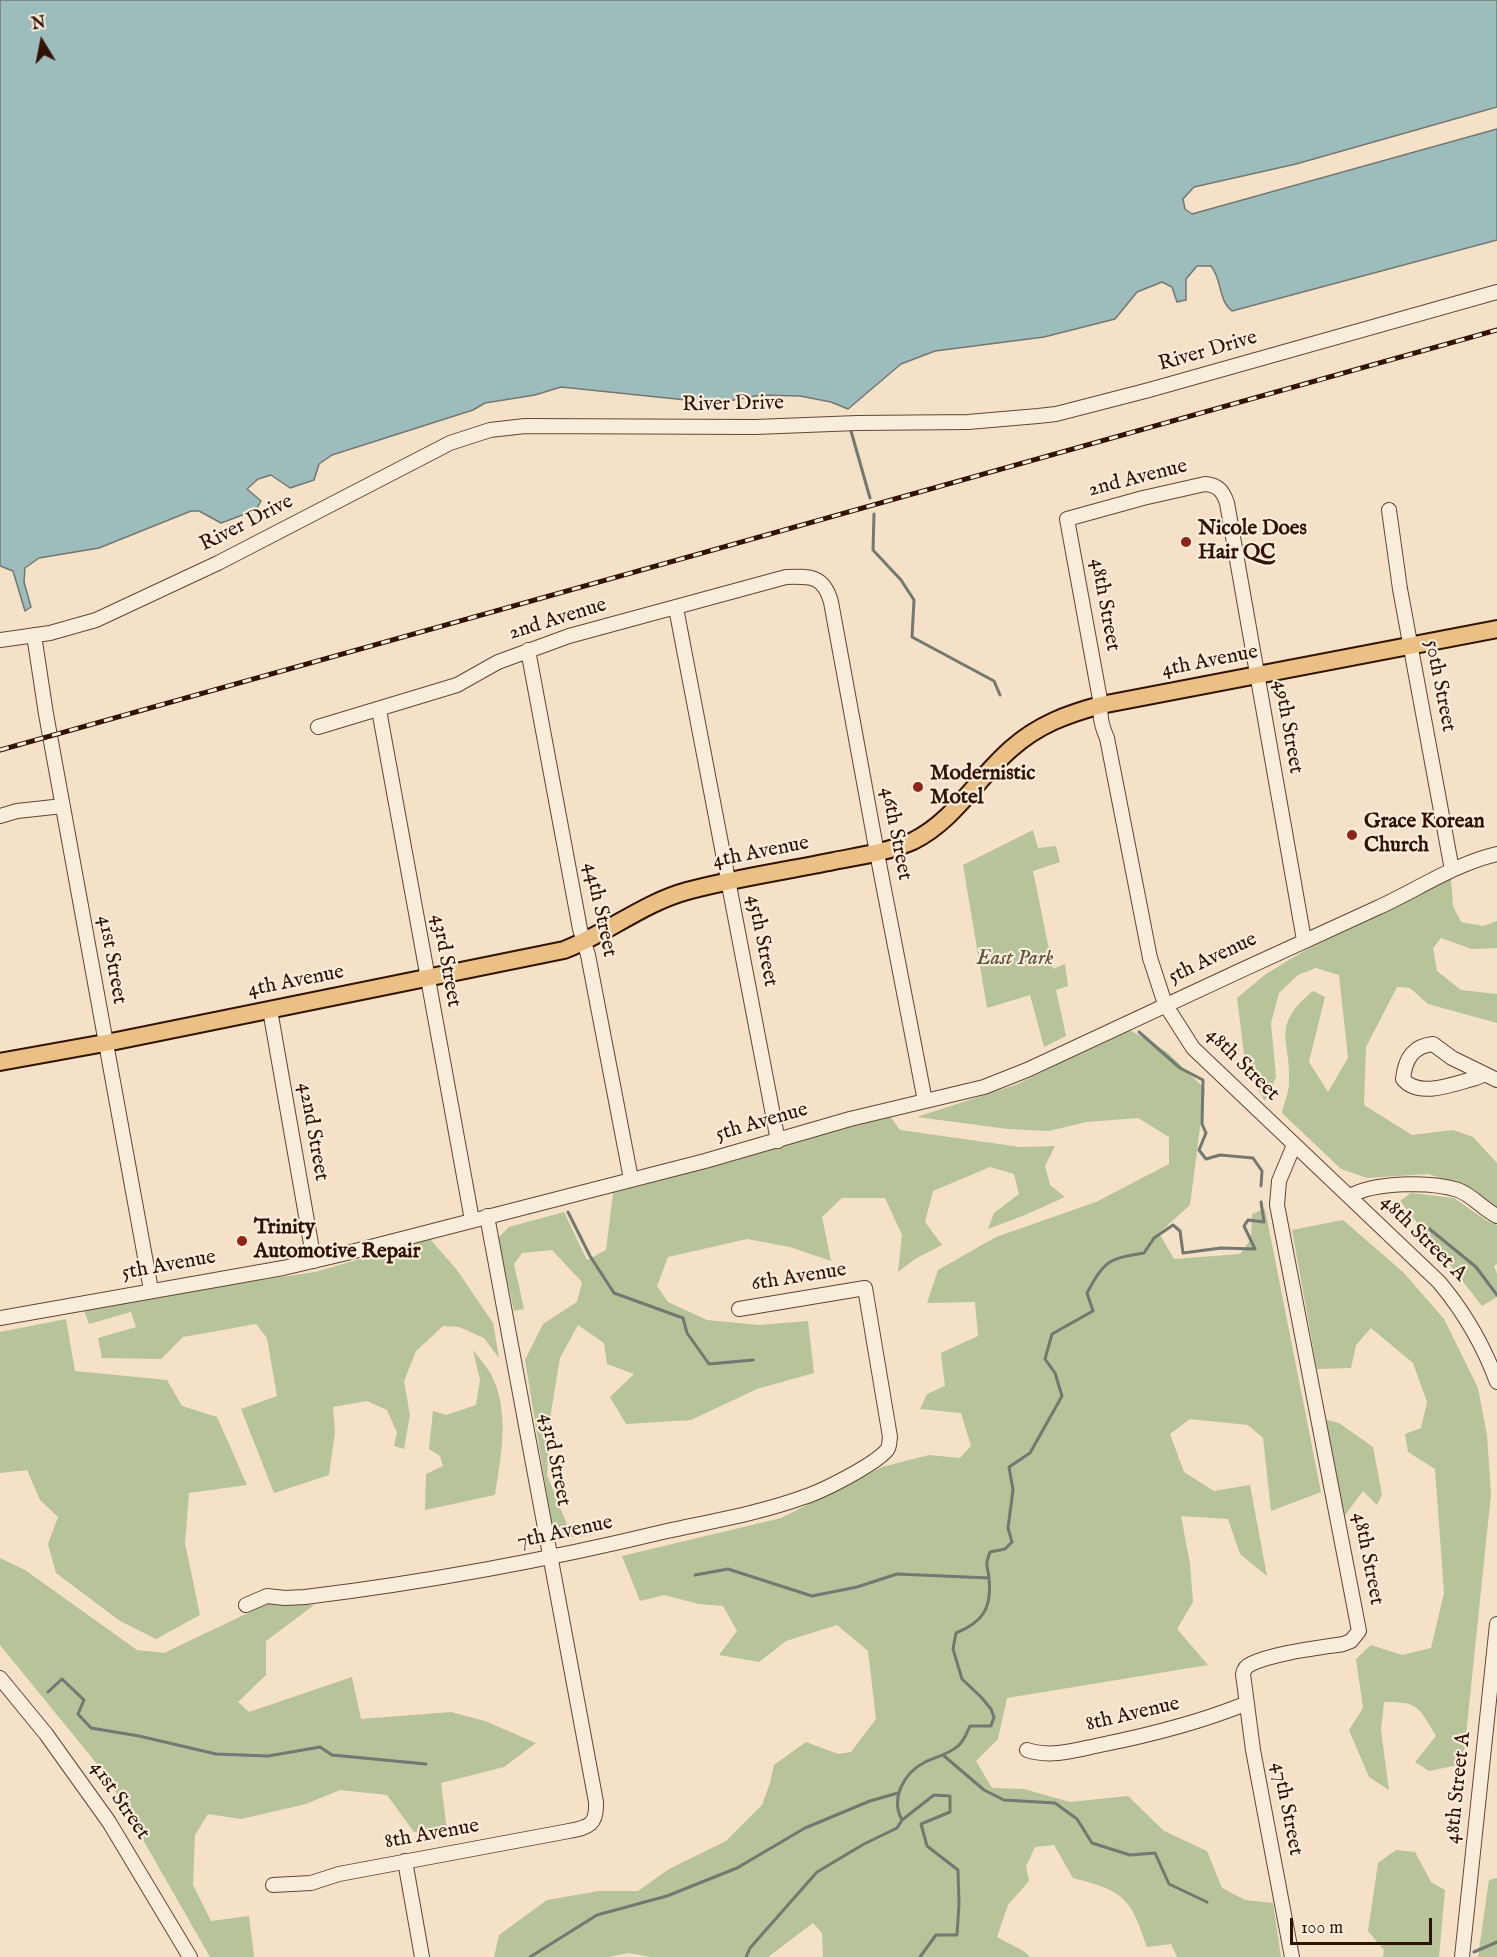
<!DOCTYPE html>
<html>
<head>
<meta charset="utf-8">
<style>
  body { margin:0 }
  #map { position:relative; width:1497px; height:1957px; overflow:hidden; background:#f4e1c7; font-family:"IM FELL English",serif }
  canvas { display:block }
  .north { position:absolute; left:12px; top:12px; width:60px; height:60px; -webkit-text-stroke:4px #f8ecdb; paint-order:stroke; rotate:350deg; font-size:16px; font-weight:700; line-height:24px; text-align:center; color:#311203 }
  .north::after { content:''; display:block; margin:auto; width:21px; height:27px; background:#311203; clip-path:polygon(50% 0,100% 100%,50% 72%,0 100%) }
  .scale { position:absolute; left:1290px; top:1918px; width:142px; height:27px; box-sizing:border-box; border:3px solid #311203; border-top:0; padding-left:8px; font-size:18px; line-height:21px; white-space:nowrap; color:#311203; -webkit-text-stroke:4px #f8ecdb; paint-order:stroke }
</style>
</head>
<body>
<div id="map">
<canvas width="1497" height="1957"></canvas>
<div class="north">N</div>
<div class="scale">100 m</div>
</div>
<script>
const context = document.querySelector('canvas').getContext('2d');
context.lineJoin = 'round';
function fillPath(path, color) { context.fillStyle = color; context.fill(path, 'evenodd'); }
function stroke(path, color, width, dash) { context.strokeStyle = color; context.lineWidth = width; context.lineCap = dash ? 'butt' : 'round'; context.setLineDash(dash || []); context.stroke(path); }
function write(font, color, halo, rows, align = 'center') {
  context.font = font + ' "IM FELL English",serif'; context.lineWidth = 4.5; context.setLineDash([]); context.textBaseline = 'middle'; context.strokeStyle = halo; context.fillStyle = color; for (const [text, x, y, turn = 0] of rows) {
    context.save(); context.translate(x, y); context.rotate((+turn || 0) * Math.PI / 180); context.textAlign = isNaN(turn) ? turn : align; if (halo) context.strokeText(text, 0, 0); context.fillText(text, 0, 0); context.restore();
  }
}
const green = new Path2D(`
  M1033,830L1038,848L1056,846L1060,862L1033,871L1053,969L1065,964L1068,986L1056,990L1066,1036L1044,1047L1030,995L987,1008L963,865Z
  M1451,879L1453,906L1461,922L1483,926L1497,921V948L1472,949L1441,938L1433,948L1437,971L1461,990L1497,994V1023L1428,1004L1410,988L1397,987L1366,1047L1364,1105L1412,1135L1453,1130L1473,1137L1497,1163V1207L1464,1185L1428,1174L1367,1178L1341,1169L1282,1113C1284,1104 1288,1094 1289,1085C1292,1040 1269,1027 1313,991L1325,997L1309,1062L1328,1092L1348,1058L1339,975L1316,968L1298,975L1279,993L1271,1023L1276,1077L1265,1101L1246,1070L1237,998L1266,974L1332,934Z
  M1128,1029L1167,1052L1205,1089L1190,1205L1159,1233L1174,1259L1240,1254L1251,1239L1252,1214L1265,1209L1321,1492L1271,1511L1263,1438L1248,1425L1190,1419L1170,1434L1184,1472L1214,1491L1250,1485L1267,1576L1240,1554L1228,1519L1181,1516L1190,1564L1193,1602L1177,1629L1208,1665L1007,1698L998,1739L976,1761L992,1788L1024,1789L1070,1802L1128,1796L1164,1831L1207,1851L1222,1888L1245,1900L1273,1903L1281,1957H1177L1171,1944L1147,1947C1130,1897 1124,1891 1073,1878L1054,1845L1035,1847L1026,1866L1029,1881L1008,1905L997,1937L1025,1952L1030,1957H823L822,1933L813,1923L768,1957H651L629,1953L608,1957H494L499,1935L547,1900L599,1891H638L669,1869L726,1841L762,1805L770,1783L774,1765L806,1742L838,1754L851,1752L876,1719L868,1651L837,1625L786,1641L759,1662L719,1655L737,1631L723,1606L699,1604L664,1595L640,1601L622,1556L781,1518L882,1467L929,1455L960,1458L971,1446L961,1413L920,1409L927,1394L945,1386L941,1353L978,1336L975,1302L927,1303L938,1270L996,1237L1096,1202L1169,1164V1137L1138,1118L1086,1122L1049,1131L1008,1129L917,1117L1018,1084Z
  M890,1116L900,1130L1020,1147L1055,1146L1045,1166L1050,1185L1065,1197L1025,1215L988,1229L994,1213L1019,1194L1014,1174L990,1167L933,1191L925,1222L942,1245L915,1259L898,1272L902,1235L885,1198H842L822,1217L831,1261L790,1247L747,1239L668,1257L657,1286L668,1302L707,1320L759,1325L808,1321L814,1373L757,1389L691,1420L626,1424L610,1397L634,1374L607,1364L604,1343L578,1325L560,1358L551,1412L547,1475L568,1527L589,1524L586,1536L554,1538L525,1360L543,1324L577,1302L582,1282L552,1250L522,1253L514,1264L524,1309L514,1311L498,1238L509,1227L564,1212L587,1260L606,1250L613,1193Z
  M1411,1193L1454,1198L1487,1221L1497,1225V1264L1494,1266L1497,1274V1297L1482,1306L1400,1201Z
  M1343,1220L1404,1273L1444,1319L1478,1388L1487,1435L1491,1494L1463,1764L1429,1771L1415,1762L1436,1736C1419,1708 1419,1701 1384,1702L1381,1730L1389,1790L1369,1777L1349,1730L1363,1708L1356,1659L1371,1645L1402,1655L1431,1648L1444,1593L1435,1469L1408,1452L1405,1434L1421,1428L1427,1402L1413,1363L1371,1328L1356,1345L1351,1368L1317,1369L1292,1230Z
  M430,1239L457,1270L493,1323L499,1358L484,1338L459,1327L443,1326L416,1351L404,1381L410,1415L404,1449L394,1446L397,1432L387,1410L367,1401L333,1407L335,1432L329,1475L274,1493L241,1409L277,1396L267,1338L256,1324L183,1337L161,1359L102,1358L98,1338L136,1327L131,1312L89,1324L83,1307L315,1272Z
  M66,1319L75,1371L167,1380L182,1406L217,1417L247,1485L189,1493L185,1543L200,1615L156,1639L120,1621L56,1573L48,1544L58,1517L40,1500L27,1470L0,1473V1332Z
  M473,1350C479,1358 487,1367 492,1376C510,1414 501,1455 495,1495L425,1510L426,1474L443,1466L440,1456L429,1449L433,1411L446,1415L476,1405L480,1380Z
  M1324,1419L1339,1423L1373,1447L1382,1495L1377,1505L1363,1491L1343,1518Z
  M0,1558L25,1570L137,1650L164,1653L271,1602L314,1605L266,1641V1675L238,1702L249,1712L352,1677L361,1719L451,1712L485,1721L536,1743L504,1767L441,1783L447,1830L414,1832L387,1795L340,1790L306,1804L241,1819L208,1814L195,1835L193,1885L211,1921L249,1916L254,1957H210L106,1775L0,1645Z
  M1396,1850L1415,1852L1431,1882L1445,1890L1439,1957H1383L1384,1950L1368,1931L1378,1863Z
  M1497,1878V1957H1478L1489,1880Z`);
const water = new Path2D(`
  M0,0H1497V107L1296,164L1194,187L1183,199L1185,209L1192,214L1497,129V240L1232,311C1218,300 1222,279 1211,266H1197L1186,279V300L1177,302L1172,287L1162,282L1137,292L1115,319L1044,337L935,351L901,364L848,409L831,402L800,396L761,395L723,402L696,401L561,387L535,395L485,403L473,410L332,455L319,464L314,480L290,488L271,475L258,479L247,489L261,501L256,510L221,523L199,511H191L99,548L39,558L25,568L24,582L31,607L25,611L13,571L0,566Z`);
const stream = new Path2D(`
  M851,431L870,498
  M874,514L873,550L901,580L914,600L912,637L994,681L1000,695
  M1139,1032L1180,1068L1203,1080L1202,1124L1206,1133L1199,1150L1206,1159L1220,1155L1253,1158L1262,1171L1261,1186
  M568,1212L590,1256L614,1293L683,1318L687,1333L709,1364L753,1360
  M1427,1227L1476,1267L1497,1295
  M695,1575L728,1569L812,1596L857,1587L897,1574L989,1578
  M48,1692L62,1679L84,1700L78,1714L91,1728L139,1736L216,1754L268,1756L320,1747L332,1755L426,1764
  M943,1755L984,1790L1004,1800L1055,1803L1077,1819L1092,1843L1130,1855L1155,1853L1169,1884L1207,1902
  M1474,1952L1497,1942
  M530,1957L597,1915L667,1896L737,1868L805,1828L870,1801L898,1793
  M746,1957L750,1948L817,1872L864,1844L897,1828L902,1820
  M920,1957L936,1935H957L959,1904L958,1870L927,1846L921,1824L950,1812V1796L934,1795L902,1820C890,1798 904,1773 925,1762C936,1757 949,1754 958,1746C964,1741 967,1732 970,1726H991L994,1717L991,1709L981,1697L962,1679L953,1649L956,1633C983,1622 992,1608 989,1579C988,1563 984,1569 990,1552L1005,1549L1012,1542L1008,1528L1013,1490L1009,1467L1030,1453L1062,1396L1055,1373L1045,1359L1052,1334L1093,1311L1087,1293C1105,1260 1108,1259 1144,1253L1154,1238L1173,1225L1180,1231L1183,1253L1221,1248L1255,1249L1244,1226L1248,1220L1264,1222L1261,1202`);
const minor = new Path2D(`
  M1389,510L1400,589L1452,870
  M676,608L778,1141
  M34,635L46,714L151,1290
  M0,640L50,633L96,620L218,563L450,443L490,430L525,426L755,427L857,423L968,422L1038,416L1056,414L1149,390L1497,292
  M528,650L580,929L588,955L631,1179
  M379,710L472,1220
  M318,727L457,685L498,662L569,636L786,577C811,576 824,576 831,602L877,853L925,1101
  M0,816L17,811L63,806
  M1304,940L1227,503C1223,491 1218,485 1205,484L1143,498L1067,519L1101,705C1099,717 1102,727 1107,738L1150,958L1165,1004L1193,1048L1439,1282C1465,1313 1483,1344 1497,1382
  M270,1010L314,1261
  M1483,1075L1476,1078C1456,1083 1419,1099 1403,1079C1405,1059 1413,1046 1433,1044L1452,1058L1497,1080
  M1350,1196C1374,1182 1431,1181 1458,1190C1472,1195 1483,1209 1497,1216
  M0,1318L283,1268L347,1253L705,1161L850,1119L984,1087L1027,1070C1143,1016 1260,961 1377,908C1417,890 1454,864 1497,854
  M246,1605L267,1596L285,1598L305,1597C428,1582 547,1560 667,1531C713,1521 760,1513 804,1497C823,1491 874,1465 887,1450C890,1446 889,1442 890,1437L865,1288L739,1309
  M0,1678L46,1734L109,1822L190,1957
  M1027,1750C1051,1758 1076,1750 1100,1745C1150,1735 1198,1723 1245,1704
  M405,1861L422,1957
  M273,1885L311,1883L339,1874L569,1831C589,1827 597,1825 596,1802L487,1216
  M1292,1957L1253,1750L1243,1674C1244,1669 1246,1666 1251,1664C1273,1653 1318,1648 1343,1644L1351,1641L1359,1631L1277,1205L1279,1181L1294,1145
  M1462,1957L1497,1624`);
const major = new Path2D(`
  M0,1062L116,1041L564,950C606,934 643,903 687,891C735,878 785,871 834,861C860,856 888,852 913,841C954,821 978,777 1012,748C1038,725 1067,714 1101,705L1497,629`);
const rail = new Path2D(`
  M0,750L1497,330`);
const markers = [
  [1186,542,6,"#8f2418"],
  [918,787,6,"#8f2418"],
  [1352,835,6,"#8f2418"],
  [242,1241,6,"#8f2418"]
];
const streetNames = [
  ["River Drive",1208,352,-16],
  ["River Drive",733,405,-1],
  ["2nd Avenue",1138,479,-14],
  ["River Drive",247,524,-27],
  ["48th Street",1104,605,80],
  ["2nd Avenue",558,620,-17],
  ["4th Avenue",1210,662,-11],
  ["50th Street",1439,686,79],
  ["49th Street",1287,727,80],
  ["46th Street",895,834,79],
  ["4th Avenue",761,853,-11],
  ["44th Street",599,910,78],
  ["45th Street",761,941,79],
  ["5th Avenue",1213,959,-25],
  ["41st Street",111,960,80],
  ["43rd Street",445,961,80],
  ["4th Avenue",296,982,-11],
  ["48th Street",1242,1065,45],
  ["5th Avenue",762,1123,-16],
  ["42nd Street",312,1132,80],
  ["48th Street A",1423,1239,45],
  ["5th Avenue",169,1266,-10],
  ["6th Avenue",799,1278,-9],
  ["43rd Street",554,1460,79],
  ["7th Avenue",565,1533,-12],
  ["48th Street",1367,1559,79],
  ["8th Avenue",1133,1715,-13],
  ["48th Street A",1459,1788,-84],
  ["41st Street",119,1801,56],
  ["47th Street",1286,1809,79],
  ["8th Avenue",432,1835,-10]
];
const poiNames = [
  ["Nicole Does",1198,530],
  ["Hair QC",1198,554],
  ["Modernistic",930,775],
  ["Motel",930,799],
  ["Grace Korean",1364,823],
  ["Church",1364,847],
  ["Trinity",254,1229],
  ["Automotive Repair",254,1253]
];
const parkNames = [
  ["East Park",1015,960]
];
fillPath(green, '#b7c399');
fillPath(water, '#9dbcbc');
stroke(water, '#727872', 1.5);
stroke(stream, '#727872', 3);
stroke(minor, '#624634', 16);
stroke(major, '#311203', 20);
stroke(minor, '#f8ecdb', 14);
stroke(major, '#eac084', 16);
stroke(rail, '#311203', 5);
stroke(rail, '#f8ecdb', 3, [9]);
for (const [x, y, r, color] of markers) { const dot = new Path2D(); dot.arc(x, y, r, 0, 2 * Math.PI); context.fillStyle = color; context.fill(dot); stroke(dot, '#f8ecdb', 2); }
write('21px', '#311203', '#f8ecdb', streetNames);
write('bold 21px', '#311203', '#f8ecdb', poiNames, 'left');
write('italic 21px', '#605038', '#f8ecdb', parkNames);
</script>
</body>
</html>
